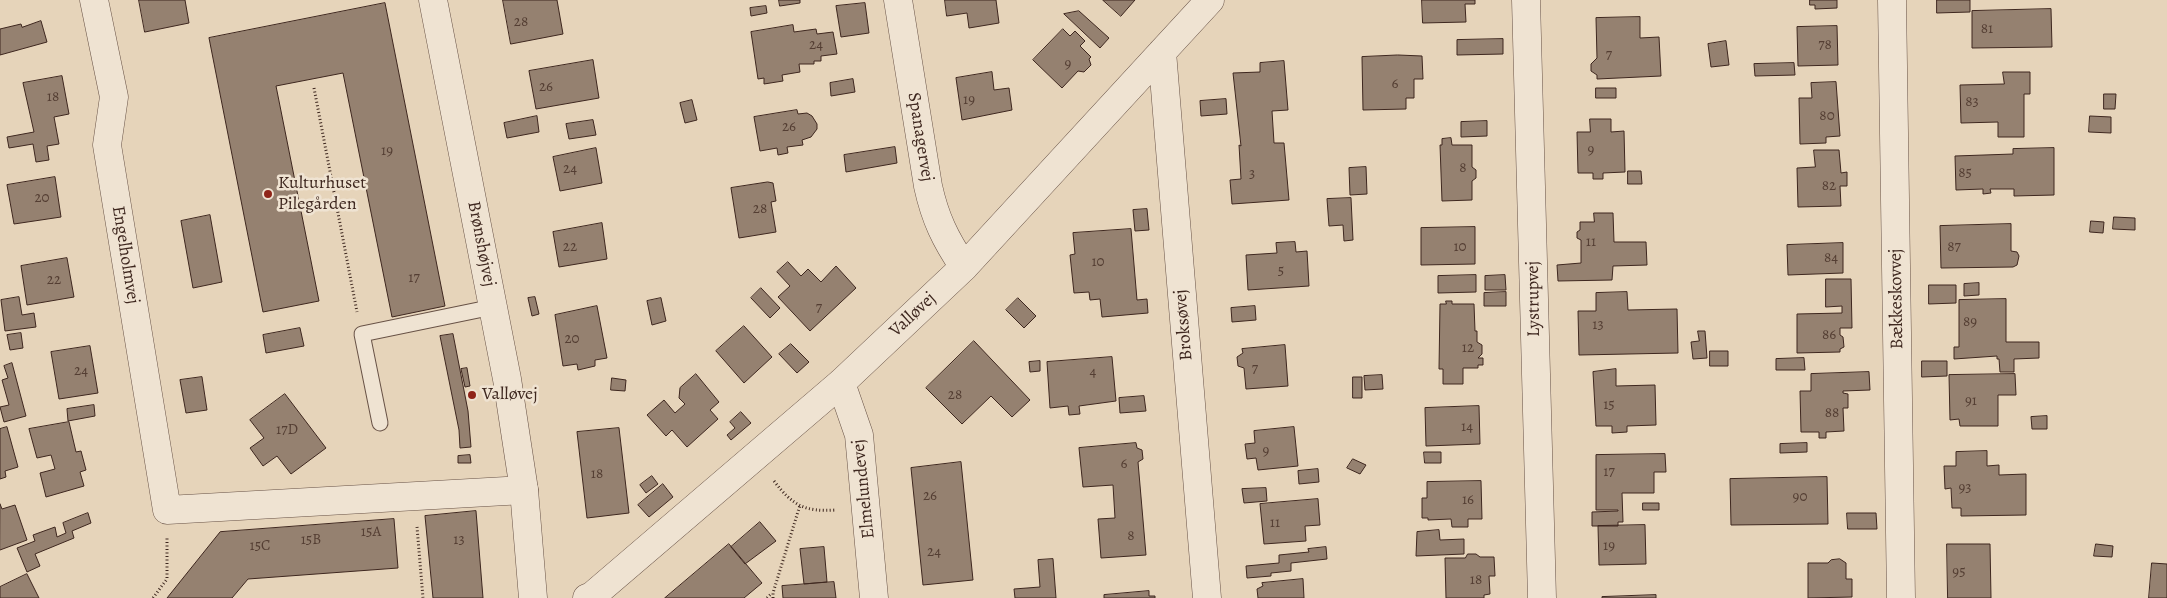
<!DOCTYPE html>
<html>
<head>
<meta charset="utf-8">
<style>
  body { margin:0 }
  canvas { display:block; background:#e6d4ba }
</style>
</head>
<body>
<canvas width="2167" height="598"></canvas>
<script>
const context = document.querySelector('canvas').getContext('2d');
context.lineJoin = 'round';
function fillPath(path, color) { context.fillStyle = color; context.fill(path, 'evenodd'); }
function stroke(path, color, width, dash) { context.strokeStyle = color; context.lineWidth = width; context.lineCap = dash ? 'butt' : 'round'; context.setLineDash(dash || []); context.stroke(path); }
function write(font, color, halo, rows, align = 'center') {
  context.font = font + ' Alegreya,serif'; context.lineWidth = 5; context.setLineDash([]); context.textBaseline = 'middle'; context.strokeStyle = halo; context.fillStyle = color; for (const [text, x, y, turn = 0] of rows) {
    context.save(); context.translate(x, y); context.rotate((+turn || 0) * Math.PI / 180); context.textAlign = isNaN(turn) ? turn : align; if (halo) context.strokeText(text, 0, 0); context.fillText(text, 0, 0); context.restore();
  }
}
const building = new Path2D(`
  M139,0H185L189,23L145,32Z
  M503,0H557L563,34L511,44Z
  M779,0H800V3L780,6Z
  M945,0H996L999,23L969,28L967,13L947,16Z
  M1103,0H1135L1121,16Z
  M1422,0H1475V4H1465L1466,22L1423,23Z
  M1810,0H1837V8L1815,9V5H1810Z
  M1937,0H1970V12L1937,13Z
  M385,3L445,306L392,317L343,73L276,86L319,301L263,312L209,38Z
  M865,3L869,33L841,37L836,6Z
  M766,6L767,13L751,16L750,8Z
  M2051,9L2052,47L1972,48V11Z
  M1079,11L1109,38L1100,48L1064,14Z
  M1640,17V38L1659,37L1661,76L1597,79V75L1591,71V64L1597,58L1596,18Z
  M41,21L47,42L0,55V29L21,24L22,27Z
  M793,25L794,32L816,29L817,34L833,32L837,54L821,56V61H814V64H799L800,72L782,75L783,81L764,84V78L758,79L751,32Z
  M1837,26L1838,65L1798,66L1797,27Z
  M1063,29L1070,36L1075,31L1085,41L1080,46L1091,57L1089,59L1091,65L1084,72L1078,71L1062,88L1033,60Z
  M1503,39V54L1457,55V40Z
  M1726,41L1729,65L1711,67L1708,44Z
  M1398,55L1422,56L1423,79H1414V98H1406V109L1363,110L1362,57Z
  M593,60L599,98L536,109L529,71Z
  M1284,61L1288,110L1272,111L1274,143H1284L1289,200L1232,204L1230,180L1241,179L1239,145L1241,146L1233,73L1260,72V63Z
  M1794,63L1795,75L1755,76L1754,64Z
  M992,72L994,90L1009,88L1012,110L962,120L956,78Z
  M2003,72H2030V94H2024V137H1998V122L1961,123L1960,85L2004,84Z
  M62,76L69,114L54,117L59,144L47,146L49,160L36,162L33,144L9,148L7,137L34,132L23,83Z
  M853,79L855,92L831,96L830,83Z
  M1836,82L1840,136L1826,137V143L1800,144L1799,98H1812L1811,83Z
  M1596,88H1616V98H1596Z
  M2104,94H2116L2115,109H2104Z
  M1226,99L1227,114L1201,116L1200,101Z
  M692,100L697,120L685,123L680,103Z
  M797,110L798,114L807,113L812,116L817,124V129L811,137L802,140L803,145L787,147L788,153L778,155L777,148L760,151L754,117Z
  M537,116L539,132L507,138L504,123Z
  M2090,116L2111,117V133L2089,132Z
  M1590,119H1611V132L1624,131L1625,172L1603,173V179H1593V173H1578L1577,132H1590Z
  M593,120L596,135L569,139L566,124Z
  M1487,121V136L1461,137V122Z
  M1451,138L1452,145H1472V167L1476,170V178L1472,181V200L1442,201L1440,145H1442V139Z
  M895,147L897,163L846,172L844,155Z
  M596,148L602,183L560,191L553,157Z
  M2054,148V195L2014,196V189H1990L1991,193L1983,194V189L1956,190L1955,156L2013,154V149Z
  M1814,150H1839L1841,173L1847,172V186H1840L1841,206L1798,207L1797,168L1815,167Z
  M1366,167L1367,194L1350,195L1349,168Z
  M1628,171H1641L1642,184H1628Z
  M55,177L61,217L14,224L7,185Z
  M768,182L773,183L776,201L771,202L776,232L739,238L731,188Z
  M1351,198L1353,240L1344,241L1343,225L1329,226L1327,199Z
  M1147,209L1149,230L1135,231L1133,210Z
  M1594,213H1613L1614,242H1646L1647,265L1613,266L1612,280L1558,281L1557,265L1581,263V240L1577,238V232L1580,230V222H1594Z
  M210,215L222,282L193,288L181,221Z
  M2114,217L2135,218V230L2113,229Z
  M2091,221L2104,222L2103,233L2090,232Z
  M602,223L607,259L559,267L553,232Z
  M2011,224V251L2017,252L2019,256L2017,265L2013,267L1941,268L1940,226Z
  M1475,227V264L1421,265V228Z
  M1131,229L1137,300L1147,299L1148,313L1102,317L1100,299L1090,300L1089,292L1074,293L1070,255L1075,254L1073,233Z
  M1295,242L1296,252L1307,251L1309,286L1248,290L1246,255L1277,253L1276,243Z
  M1843,243V273L1788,275L1787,245Z
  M67,258L74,297L27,305L21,266Z
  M788,262L801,276L808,269L821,282L836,266L856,288L810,331L778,297L790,286L777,272Z
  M1476,275V292L1438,293V276Z
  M1505,275L1506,290H1485V276Z
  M1826,279H1851L1852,328H1840V335L1843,337L1844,347L1840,349V352L1797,353V314L1842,313V306L1826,307Z
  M1979,283V295L1964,296V284Z
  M1929,285H1956V303L1929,304Z
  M761,288L780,308L770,318L751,298Z
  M1506,292V306H1484V293Z
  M1627,292L1628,310L1677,309L1678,353L1579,355L1578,311H1596V293Z
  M19,297L22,315L34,313L36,327L5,331L1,300Z
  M535,297L539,314L532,316L528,298Z
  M661,298L666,321L652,325L647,301Z
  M1018,298L1036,316L1024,328L1006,310Z
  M2006,299V342H2039V358L2014,359V372H2000L1999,359H1997V356L1954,359V347H1959V300Z
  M1446,301H1452V304H1474L1475,331H1477V342L1482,345V354L1478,358H1483V365H1478V368H1463V384H1443V369H1439L1440,304H1446Z
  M597,306L607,358L595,360V366L578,370L577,364L563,366L555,315Z
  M1255,306L1256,320L1232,322L1231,308Z
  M744,326L772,357L744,383L716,351Z
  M300,328L304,346L266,353L263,335Z
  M1698,331H1705L1707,358L1693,359L1691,342L1699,341Z
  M21,333L23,348L10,350L7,335Z
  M453,334L468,411L471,447L460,448L459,430L440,336Z
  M974,341L1030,400L1012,417L991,396L962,424L926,388Z
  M791,344L809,362L797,373L779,354Z
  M1285,345L1288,386L1246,389L1244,368L1238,366L1237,357L1243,353L1242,349Z
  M90,346L98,393L59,399L51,352Z
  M1710,351H1728V366H1710Z
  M1112,357L1116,401L1079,406L1080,414L1069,415L1068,406L1050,408L1047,362Z
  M1804,358L1805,370H1776V359Z
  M1040,361V371L1030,372L1029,362Z
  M1922,361H1947V376L1922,377Z
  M12,363L26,416L4,422L0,407L9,405L2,380L8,378L4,366Z
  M467,368L470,386L465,387L461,369Z
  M1616,369V386L1655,385L1656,425L1627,426V432L1612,433V426H1596L1593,372Z
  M1869,372L1870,390L1843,391V393L1848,394V408H1843L1844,431L1826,432V438H1819V432H1801L1800,391H1811V374Z
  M696,374L719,402L710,410L718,419L687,447L672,430L666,436L647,415L664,400L675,413L685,404L679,398L680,388Z
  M2015,374L2016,395H1998V426H1960L1959,419L1950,420L1949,375Z
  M1382,375L1383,389L1365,390L1364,376Z
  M202,377L207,410L186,413L180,380Z
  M1353,377H1362V398H1353Z
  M612,378L626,380L625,391L611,390Z
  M285,394L326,448L291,474L277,456L263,466L250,448L264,438L250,420Z
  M1144,396L1146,411L1120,413L1119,398Z
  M94,405L95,416L68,421L67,409Z
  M1479,406L1480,444L1426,446L1425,408Z
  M741,412L751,423L731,440L727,435L735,428L730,422Z
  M2047,416V429H2032L2031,417Z
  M69,422L76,452L81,451L86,470L80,472L84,486L46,497L40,473L55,469L51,455L37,458L29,429Z
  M7,427L18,467L5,471L6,477L0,479V429Z
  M1294,427L1298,466L1258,470L1256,458L1247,459L1245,444L1255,443L1254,431Z
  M619,428L629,513L587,518L577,432Z
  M1136,443L1137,448L1142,450L1143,459L1138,462L1146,555L1101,558L1098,519L1115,518L1113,485L1083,487L1079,448Z
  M1807,443V452L1780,453V444Z
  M1987,451V466L1999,465V475L2026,474V515L1961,516V508H1952L1951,488L1945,489L1944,466H1956V452Z
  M1424,452H1441V463H1425Z
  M1665,454L1666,472H1654V493H1622L1623,522H1618V526H1592V512L1618,511V510H1596V455Z
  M470,455L471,463H458V456Z
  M1353,459L1366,465L1360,474L1347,468Z
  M961,462L973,580L923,585L911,468Z
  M1318,469L1319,482L1299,484L1298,471Z
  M652,476L658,484L646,493L640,485Z
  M1827,477L1828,524L1731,525L1730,479Z
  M1481,481L1482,519H1468V527H1452L1451,519L1428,520V518H1422V498H1427V482Z
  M663,484L673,497L649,517L638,505Z
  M1266,488L1267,501L1244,503L1242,489Z
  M1318,499L1320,525L1305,526L1306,541L1264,544L1260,504Z
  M1643,503H1659V510H1643Z
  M0,504L2,509L15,505L27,540L0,550Z
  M476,511L483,598H433L425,516Z
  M88,513L91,523L72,531L74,538L35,554L40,566L27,572L17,548L35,541L33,535L55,527L57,537L66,533L63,523Z
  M1847,513H1876L1877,529H1848Z
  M394,519L398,568L248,579L232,598H167L220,532Z
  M760,522L776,541L745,564L731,547Z
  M1645,525L1646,564L1599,565L1598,526Z
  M1439,530L1440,540L1464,539V554L1416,556L1417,532Z
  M729,544L762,583L744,598H665Z
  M1947,544H1990L1991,598H1948Z
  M2096,544L2113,546L2112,557L2094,556Z
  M824,547L827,582L804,584L800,549Z
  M1326,547L1327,559L1291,563V571L1271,573V576L1247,578L1246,566L1279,563V555L1309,552L1308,549Z
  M1468,554H1476L1480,557H1494L1495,576H1489L1490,594L1484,595V598H1446L1445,558H1465Z
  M1053,559L1056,598H1015L1014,589L1040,587L1038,560Z
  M1840,559L1846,563V579H1852V597L1808,598V563H1828L1831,560Z
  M2152,563L2167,564V598H2149Z
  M27,574L39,598H0V587Z
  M1303,579L1304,598H1258L1257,589L1263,586L1262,583Z
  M834,582L836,598H783L782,586Z
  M1149,591V596H1155V598H1104V595Z
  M1656,595V598H1602V597Z`);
const path = new Path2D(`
  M314,88L357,312
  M774,481C793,506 805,512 836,510
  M417,527L423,598
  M153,598L167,579V538
  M767,598L772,593
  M773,598V593L800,505`);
const service = new Path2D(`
  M380,423L362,334L493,307`);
const minor = new Path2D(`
  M94,0L114,97L107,145L167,510L524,490
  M898,0L928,186C935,218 945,239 964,267
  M1526,0L1542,598
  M1892,0L1901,598
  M1162,52L1207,598
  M841,383L859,435L874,598
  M587,598L592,596L841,383L964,267L1210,0`);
const tertiary = new Path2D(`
  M433,0L507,379L524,490L533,598`);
const markers = [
  [268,194,5,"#8f2418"],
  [472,395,5,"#8f2418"]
];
const numberNames = [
  ["28",521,22],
  ["81",1987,29],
  ["24",816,45],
  ["78",1825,45],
  ["7",1609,55],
  ["9",1068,64],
  ["6",1395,84],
  ["26",546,87],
  ["18",53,97],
  ["19",969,100],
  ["83",1972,102],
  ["80",1827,116],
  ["26",789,127],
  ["9",1591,150],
  ["19",387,151],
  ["8",1463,168],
  ["24",570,169],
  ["85",1965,173],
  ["3",1252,174],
  ["82",1829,186],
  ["20",42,198],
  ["28",760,209],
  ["11",1591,242],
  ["22",570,247],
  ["10",1460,247],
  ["87",1954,247],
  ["84",1831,258],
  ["10",1098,262],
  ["5",1281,271],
  ["17",414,278],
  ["22",54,280],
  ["7",819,308],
  ["89",1970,322],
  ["13",1598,325],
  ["86",1829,335],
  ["20",572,339],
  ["12",1468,348],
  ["7",1255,369],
  ["24",81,371],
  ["4",1093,372],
  ["28",955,395],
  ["91",1971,401],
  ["15",1609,405],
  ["88",1832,413],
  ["14",1467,427],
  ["17D",287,430],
  ["9",1266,451],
  ["6",1124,464],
  ["17",1609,472],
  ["18",597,474],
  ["93",1965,488],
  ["26",930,496],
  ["90",1800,497],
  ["16",1468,500],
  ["11",1275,523],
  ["15A",371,532],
  ["8",1131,536],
  ["15B",311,540],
  ["13",459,540],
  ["15C",260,546],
  ["19",1609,546],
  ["24",934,552],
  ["95",1959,572],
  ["18",1476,580]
];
const streetNames = [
  ["Spanagervej",920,137,81],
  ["Brønshøjvej",481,244,79],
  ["Engelholmvej",125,255,81],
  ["Lystrupvej",1534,299,-91],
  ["Bækkeskovvej",1897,299,-91],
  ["Valløvej",913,315,-43],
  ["Broksøvej",1184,325,-95],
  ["Elmelundevej",864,489,-96]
];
const poiNames = [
  ["Kulturhuset",278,184],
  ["Pilegården",278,205],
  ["Valløvej",482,395]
];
fillPath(building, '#958170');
stroke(building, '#3e271f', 1);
stroke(service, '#685246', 17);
stroke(minor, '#685246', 29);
stroke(tertiary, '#685246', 29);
stroke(path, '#3e271f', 3, [1, 2.5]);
stroke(service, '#efe3d2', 15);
stroke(minor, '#efe3d2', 28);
stroke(tertiary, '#efe3d2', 28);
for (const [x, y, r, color] of markers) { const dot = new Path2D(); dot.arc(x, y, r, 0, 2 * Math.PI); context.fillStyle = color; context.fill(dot); stroke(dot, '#efe3d2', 2); }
write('15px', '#543e33', null, numberNames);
write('18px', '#3e271f', '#efe3d2', streetNames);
write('18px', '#3e271f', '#efe3d2', poiNames, 'left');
</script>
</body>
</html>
